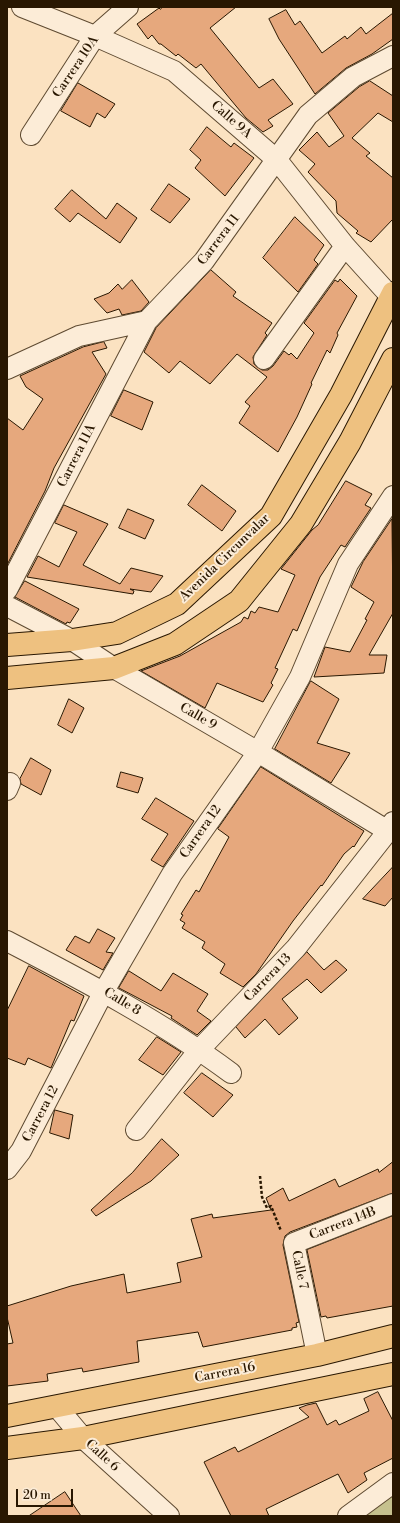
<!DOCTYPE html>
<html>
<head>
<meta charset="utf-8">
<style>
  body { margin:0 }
  #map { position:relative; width:400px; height:1523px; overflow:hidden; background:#fbe2c1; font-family:"Libre Bodoni",serif }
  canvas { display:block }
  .frame { position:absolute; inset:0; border:8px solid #291701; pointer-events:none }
  .scale { position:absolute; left:16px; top:1489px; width:57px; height:18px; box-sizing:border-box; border:2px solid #291701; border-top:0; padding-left:5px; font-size:12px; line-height:14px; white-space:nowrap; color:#291701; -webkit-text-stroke:3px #fcecd7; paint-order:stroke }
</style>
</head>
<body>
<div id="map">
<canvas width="400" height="1523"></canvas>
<div class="frame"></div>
<div class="scale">20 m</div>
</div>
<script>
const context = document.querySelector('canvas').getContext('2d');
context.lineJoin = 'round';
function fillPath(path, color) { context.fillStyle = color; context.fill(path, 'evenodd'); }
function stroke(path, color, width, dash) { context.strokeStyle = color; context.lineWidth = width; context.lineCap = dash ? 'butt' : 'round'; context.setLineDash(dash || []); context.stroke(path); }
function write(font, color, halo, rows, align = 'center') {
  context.font = font + ' "Libre Bodoni",serif'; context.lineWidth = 4; context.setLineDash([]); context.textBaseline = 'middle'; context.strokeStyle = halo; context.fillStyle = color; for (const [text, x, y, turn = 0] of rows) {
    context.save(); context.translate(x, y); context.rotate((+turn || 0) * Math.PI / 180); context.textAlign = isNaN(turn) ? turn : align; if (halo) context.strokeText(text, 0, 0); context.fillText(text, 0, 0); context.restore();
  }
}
const green = new Path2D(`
  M393,1494V1516H363Z`);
const building = new Path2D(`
  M163,7H236L210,28L259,88L273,79L293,104L268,120L273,126L263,132L246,118L201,64L196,68L178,54L176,56L161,44H159L152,35L148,39L137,24L159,8L160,9Z
  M286,10L295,25L300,21L322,53L345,36L347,39L361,27L366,34L393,13V39L372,54L346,68L315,94L279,39L269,19Z
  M370,81L393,96V122L378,113L352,138L370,153L366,156L393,178V219L371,242L356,233L358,231L337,213L336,201L308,172L315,164L299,150L317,132L329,147L344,136L328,113L359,87Z
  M78,83L115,104L105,118L97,113L90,127L61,111Z
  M207,127L231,147L234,143L254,158L225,196L195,168L201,160L190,150Z
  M169,184L190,199L170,223L151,210Z
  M72,190L106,219L117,203L137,218L120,243L78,213L70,222L55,209Z
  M295,217L324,245L314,260L318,264L298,292L263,258Z
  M211,270L236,292L233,296L272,323L265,333L267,335L253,357L254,364L262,370H268L273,366L284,351L289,355L291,353L297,359L314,333L304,323L335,280L338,282L340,279L357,296L337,333L338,335L330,353L327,350L311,383L312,384L297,417L278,452L239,423L250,406L245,402L267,377L237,354L210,384L180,361L169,373L144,352L156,328Z
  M132,280L149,302L141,311L122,315L119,309L107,313L94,299L109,293L118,284L122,289Z
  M104,342L107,348L92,352L106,374L54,468L45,491L7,565V418L23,430L43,399L26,387L20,376L83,347Z
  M124,390L153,402L142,430L111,416Z
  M346,481L372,494L365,505L371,508L345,547L341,545L320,577L297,631L293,629L275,668L278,669L271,683L273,685L263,702L217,683L205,708L141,671L180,656L241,622L244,617L248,619L251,611L255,613L259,607L278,612L295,575L281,569L312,530L318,525Z
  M202,485L236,511L222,531L188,505Z
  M64,505L108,524L83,565L120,584L131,568L163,576L151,592L130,589L134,591L133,594L27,577L38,556L59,567L77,532L55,523Z
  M128,509L154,520L145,539L119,528Z
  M392,519L393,613L369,655H387L384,673L314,677L325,647L350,652L367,620L365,619L374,602L351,587L363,562Z
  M25,581L79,609L70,623L67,622L66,624L15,597Z
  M311,681L339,699L317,743L350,753L331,783L275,749Z
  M69,699L84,708L72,733L58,725Z
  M31,758L51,770L41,795L21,784L20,779Z
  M261,767L364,831L354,847L353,846L344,854L322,886L321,885L293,921L256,974L243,987L220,973L225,964L202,948L205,942L182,928L185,923L180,920L183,915L181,914L196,890L199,892L229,837L218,829Z
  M121,772L143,778L138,793L117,787Z
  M156,798L194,821L163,867L151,860L168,834L142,819Z
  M393,867V897L385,906L363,899Z
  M98,929L115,938L106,952L113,953L103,970L66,950L75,936L89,943Z
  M307,952L324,970L336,960L347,970L321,993L307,979L282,999L298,1018L279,1035L265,1019L245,1038L236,1027Z
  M29,966L84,996L74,1021L71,1020L51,1068L28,1058L25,1065L7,1058V1011Z
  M129,971L161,991L173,973L208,994L197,1011L211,1021L197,1035L171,1018L172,1016L119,988Z
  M157,1037L181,1052L163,1075L139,1060Z
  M202,1073L233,1095L213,1117L184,1093Z
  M55,1110L73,1115L69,1139L50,1133Z
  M162,1139L179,1155L151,1181L96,1216L91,1210L132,1173Z
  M393,1162V1193L290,1232L285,1236L283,1245L299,1322L296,1323L297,1327L292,1328V1330L203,1347L198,1332L137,1341L139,1362L83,1372L82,1368L47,1374L48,1381L7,1386V1344L13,1343L7,1317V1306L71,1286L124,1274L127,1293L181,1282L177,1263L202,1257L191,1219L212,1214L213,1218L271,1210L266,1198L283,1188L289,1201L335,1179L339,1187L378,1169L379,1172Z
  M393,1216V1306L327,1318L326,1316L321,1317L307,1250Z
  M378,1392L393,1421V1458L364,1473L367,1480L348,1493L338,1474L266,1509L269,1516H231L204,1462L235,1447L238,1452L309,1417L299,1408L307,1405L316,1403L327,1425L336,1420L339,1425L369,1411L364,1399Z
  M65,1492L81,1516H29Z`);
const path = new Path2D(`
  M260,1176L262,1197L267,1208L271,1206L281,1231`);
const minor = new Path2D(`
  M22,7L95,36L174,71L277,160L345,246L391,297
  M31,135L95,36L128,7
  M264,359L345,246
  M7,369L79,336L147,321L204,261L308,115L353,77L393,56
  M7,590L147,321
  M7,606L72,640L114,668L258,752L388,831
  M7,790L10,783
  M7,941C84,981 161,1021 231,1073
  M136,1130L199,1050L296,948L388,831L393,822
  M7,1169L21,1151L104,991L172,874L258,752L300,677L348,564L393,496
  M317,1355L294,1243L393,1204
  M57,1407L83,1438L169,1516
  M348,1516L393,1483`);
const major = new Path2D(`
  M7,645L72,640L117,633L177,604L271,516L341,395L393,293
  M7,678L114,668L175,644L239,601L301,524L350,442L393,359
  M7,1416L317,1355L393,1336
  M7,1448L83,1438L393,1374`);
const streetNames = [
  ["Carrera 10A",76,67,-56],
  ["Calle 9A",231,120,41],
  ["Carrera 11",219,240,-53],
  ["Carrera 11A",77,456,-63],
  ["Avenida Circunvalar",225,558,-44],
  ["Calle 9",198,717,30],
  ["Carrera 12",201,832,-55],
  ["Carrera 13",268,978,-46],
  ["Calle 8",122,1002,31],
  ["Carrera 12",41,1114,-62],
  ["Carrera 14B",343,1224,-21],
  ["Calle 7",299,1270,78],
  ["Carrera 16",225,1373,-11],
  ["Calle 6",102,1456,42]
];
fillPath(green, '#c6c18e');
fillPath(building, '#e6a87d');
stroke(building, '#291701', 1);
stroke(minor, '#5e4a31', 22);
stroke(major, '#291701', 24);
stroke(path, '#291701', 2.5, [3, 2]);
stroke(minor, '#fcecd7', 20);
stroke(major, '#eec180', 22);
write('13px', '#291701', '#fcecd7', streetNames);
</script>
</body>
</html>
